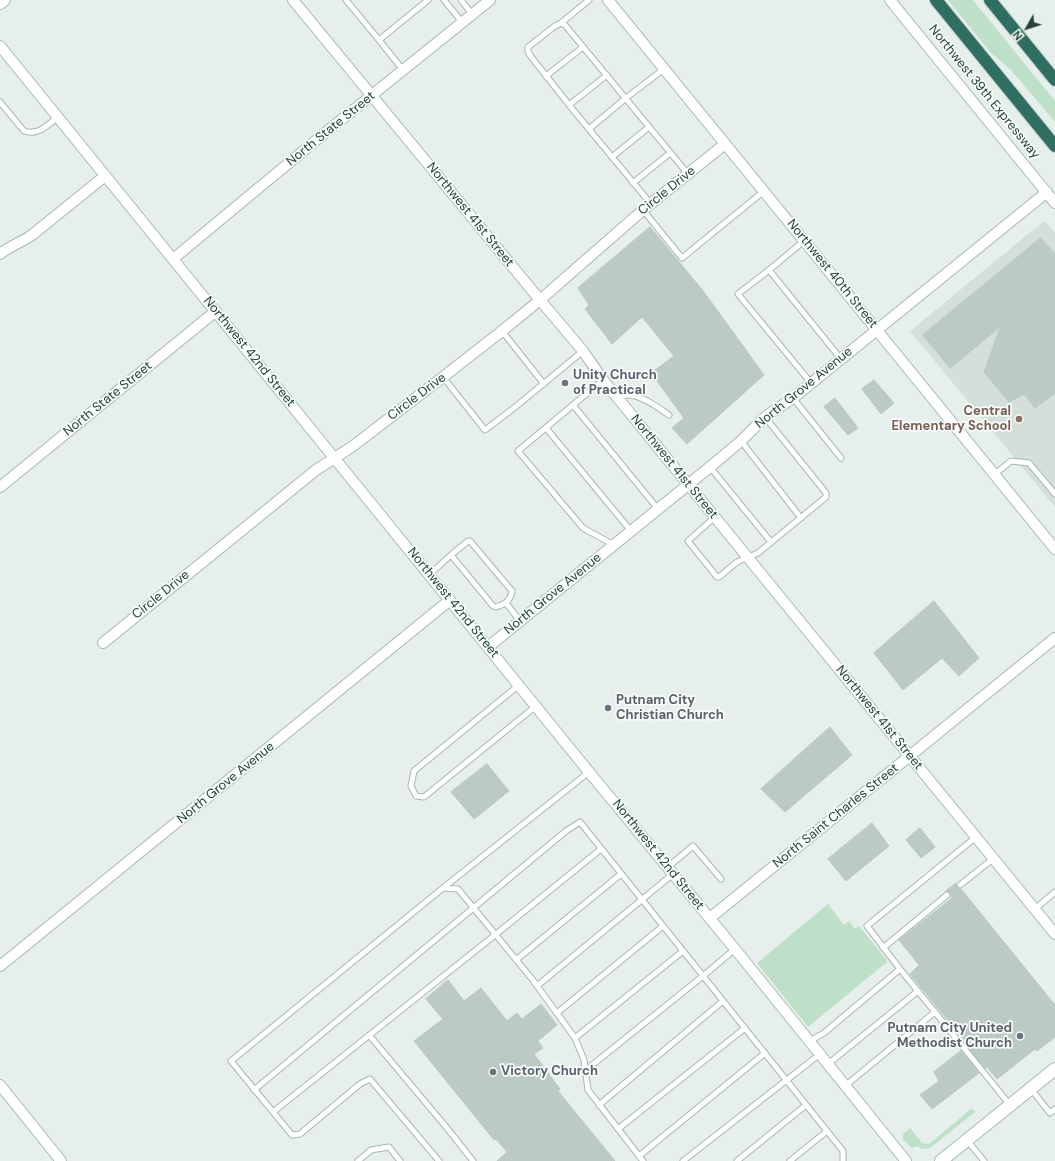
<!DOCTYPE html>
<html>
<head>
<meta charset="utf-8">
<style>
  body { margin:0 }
  #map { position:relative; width:1055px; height:1161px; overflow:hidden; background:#e6efeb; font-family:"DM Sans",sans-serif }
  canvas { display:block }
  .north { position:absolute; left:1007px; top:8px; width:40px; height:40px; -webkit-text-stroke:3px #f7fbf9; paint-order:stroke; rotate:231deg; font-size:11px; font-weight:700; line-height:16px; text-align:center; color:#24423a }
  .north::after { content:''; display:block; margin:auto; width:14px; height:18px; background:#24423a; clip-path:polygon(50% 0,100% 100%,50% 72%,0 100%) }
</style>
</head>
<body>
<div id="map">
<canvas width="1055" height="1161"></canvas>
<div class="north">N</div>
</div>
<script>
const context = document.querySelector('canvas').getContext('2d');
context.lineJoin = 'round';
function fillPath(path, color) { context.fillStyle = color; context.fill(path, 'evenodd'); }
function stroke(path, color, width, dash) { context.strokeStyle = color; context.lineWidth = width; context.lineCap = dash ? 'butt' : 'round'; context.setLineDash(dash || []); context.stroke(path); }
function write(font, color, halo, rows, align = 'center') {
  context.font = font + ' "DM Sans",sans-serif'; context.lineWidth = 3.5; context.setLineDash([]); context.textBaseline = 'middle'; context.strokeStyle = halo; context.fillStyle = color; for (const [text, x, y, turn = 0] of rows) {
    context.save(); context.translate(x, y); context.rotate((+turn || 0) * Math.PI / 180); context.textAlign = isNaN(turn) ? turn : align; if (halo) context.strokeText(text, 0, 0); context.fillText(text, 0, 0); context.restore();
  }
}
const built = new Path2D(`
  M1044,221L1055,233V507L910,331Z`);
const green = new Path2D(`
  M948,0H973L1055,101V122L1012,71L991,53Z
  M828,904L844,925L849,921L855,929L859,926L886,959L887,962L808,1027L757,963Z
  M971,1109L974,1110L975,1112L930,1148L921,1149L918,1146L912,1148L903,1140V1134L910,1128L922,1143L929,1144Z`);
const building = new Path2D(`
  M650,227L704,292L764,375L687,444L672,428L684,418L651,373L674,356L642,317L612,344L585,309L589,305L578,288Z
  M1041,238L1055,254V393L1035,408L1024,394L1009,402L984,372L1001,326L950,368L923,335Z
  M874,380L894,403L881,414L862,389Z
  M835,398L858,428L848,435L824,407Z
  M934,601L979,658L959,676L942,658L903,690L874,653Z
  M830,727L852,755L785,812L761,789Z
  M487,764L509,791L474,819L451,792Z
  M872,823L889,846L846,881L828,859Z
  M920,828L935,847L921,858L906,840Z
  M956,883L957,888L961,889L1055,1005V1037L1037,1051L1035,1049L997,1079L987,1067L985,1068L967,1046L968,1045L910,974L919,965L899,940L952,898L950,892L946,891Z
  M448,980L464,1001L481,988L507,1021L517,1013L522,1019L541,1004L557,1025L538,1041L543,1048L534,1054L560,1089L558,1091L615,1161H497L507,1152L496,1139L494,1140L414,1041L443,1019L426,999Z
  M961,1051L979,1073L932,1109L920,1095L939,1081L934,1072Z`);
const lane = new Path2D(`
  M346,0L379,40
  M444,0L462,22
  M461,0L472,14
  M561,23L589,0
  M403,70L379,40L428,0
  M546,76L583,47
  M0,102L24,131C39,136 47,125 58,117
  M569,105L607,75
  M589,129L626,98L664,69
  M612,157L649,127
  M633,183L670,153
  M651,204L574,111L532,58L528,52V47L555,26L561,23L565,25L688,174
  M643,210L682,258L764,191
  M769,270L804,241
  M502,331L544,384
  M443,377L485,430L514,408L583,351
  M603,380L518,451L583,528L614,545
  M811,383L738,294L769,270L841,359
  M618,398C621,397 624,395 627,395C640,394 659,408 669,415
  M793,398L841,458
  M573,405L658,509
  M546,428L631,531
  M741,441L801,518
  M710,467L771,542
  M995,474L1011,461L1029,463L1055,494
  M715,517L688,541L717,577H719L737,562L758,553L826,497V493L765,417
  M468,541H470L512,591C510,602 505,604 496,607L493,606L451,555Z
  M430,574L451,555
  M506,603L520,621
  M519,685L414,771L411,786L416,796L424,797L536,706
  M976,837L867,926L900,969L1010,1105
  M668,867L693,846L721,879
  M960,885L994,858
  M443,888L458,889L532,979L575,1038L584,1060L588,1090L643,1161
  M1035,909L1055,892
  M883,948L947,895
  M516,960L621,874
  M537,986L673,874
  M557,1013L663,926
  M369,1035L447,1128L473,1161
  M575,1038L683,951
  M810,1041L824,1033L900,969
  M828,1064L918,991
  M586,1070L703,976L735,949
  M845,1086L935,1012
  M1031,1089L1050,1113L1055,1109
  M254,1090L566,831L580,822L843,1151V1161
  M599,1105L723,1001
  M273,1112L495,935L601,849
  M618,1129L745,1028
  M967,1140L984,1161
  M639,1156L765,1053
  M358,1161L371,1150L389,1147L400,1161
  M439,1161L370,1079L360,1084L300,1134L292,1135L231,1061L443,888L589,772
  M683,1161L820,1054
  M737,1161L806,1105
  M790,1161L827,1131`);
const street = new Path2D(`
  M293,0L540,300L583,351L603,380L1055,934
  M608,0L1055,549
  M890,0L1055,203
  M0,46L589,772L735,949L906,1161
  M0,254C10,246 22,242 32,235L105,176
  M173,259L331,128L490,0
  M0,487L216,311
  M103,643L316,470L353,446L443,377L502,331L540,300L643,210L725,144
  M488,647L710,467L741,441L765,417L793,398L1047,192
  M710,918L1055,638
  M0,966L450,600
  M0,1085L61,1161`);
const secondary = new Path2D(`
  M0,3L4,0
  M941,1161L1055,1069`);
const highway = new Path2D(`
  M936,0L1055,146
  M990,0L1055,80`);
const markers = [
  [565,383,4,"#6b7280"],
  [1019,419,4,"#8d6e63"],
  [608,708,4,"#6b7280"],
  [1020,1036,4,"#6b7280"],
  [493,1072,4,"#6b7280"]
];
const streetNames = [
  ["Northwest 39th Expressway",984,92,51],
  ["North State Street",331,129,-39],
  ["Circle Drive",667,191,-39],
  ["Northwest 41st Street",470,215,51],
  ["Northwest 40th Street",832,274,51],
  ["Northwest 42nd Street",249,352,51],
  ["North Grove Avenue",804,388,-39],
  ["Circle Drive",417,397,-37],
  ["North State Street",108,399,-39],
  ["Northwest 41st Street",674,467,51],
  ["North Grove Avenue",553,594,-39],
  ["Circle Drive",161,595,-39],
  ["Northwest 42nd Street",453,603,51],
  ["Northwest 41st Street",879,718,51],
  ["North Grove Avenue",226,783,-39],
  ["North Saint Charles Street",836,816,-39],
  ["Northwest 42nd Street",658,855,51]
];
const worshipNames = [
  ["Unity Church",573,376],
  ["of Practical",573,391],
  ["Putnam City",616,701],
  ["Christian Church",616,716],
  ["Putnam City United",1012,1029,"right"],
  ["Methodist Church",1012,1044,"right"],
  ["Victory Church",501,1072]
];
const educationNames = [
  ["Central",1011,412],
  ["Elementary School",1011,427]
];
fillPath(built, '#d4dfda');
fillPath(green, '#bfe0c8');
fillPath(building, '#bbcac4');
stroke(building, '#b8c9c2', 1);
stroke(lane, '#a8b8b2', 7);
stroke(street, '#a8b8b2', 12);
stroke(secondary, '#a4bbb3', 14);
stroke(highway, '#c2cac8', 14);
stroke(lane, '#fff', 5);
stroke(street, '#fff', 10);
stroke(secondary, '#fff', 12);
stroke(highway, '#2f6f62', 12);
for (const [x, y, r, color] of markers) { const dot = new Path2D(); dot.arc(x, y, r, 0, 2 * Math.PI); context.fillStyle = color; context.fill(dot); stroke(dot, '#f7fbf9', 1.5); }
write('13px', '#24423a', '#f7fbf9', streetNames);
write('bold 13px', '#5b616d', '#f7fbf9', worshipNames, 'left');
write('bold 13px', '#785e54', '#f7fbf9', educationNames, 'right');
</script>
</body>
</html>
